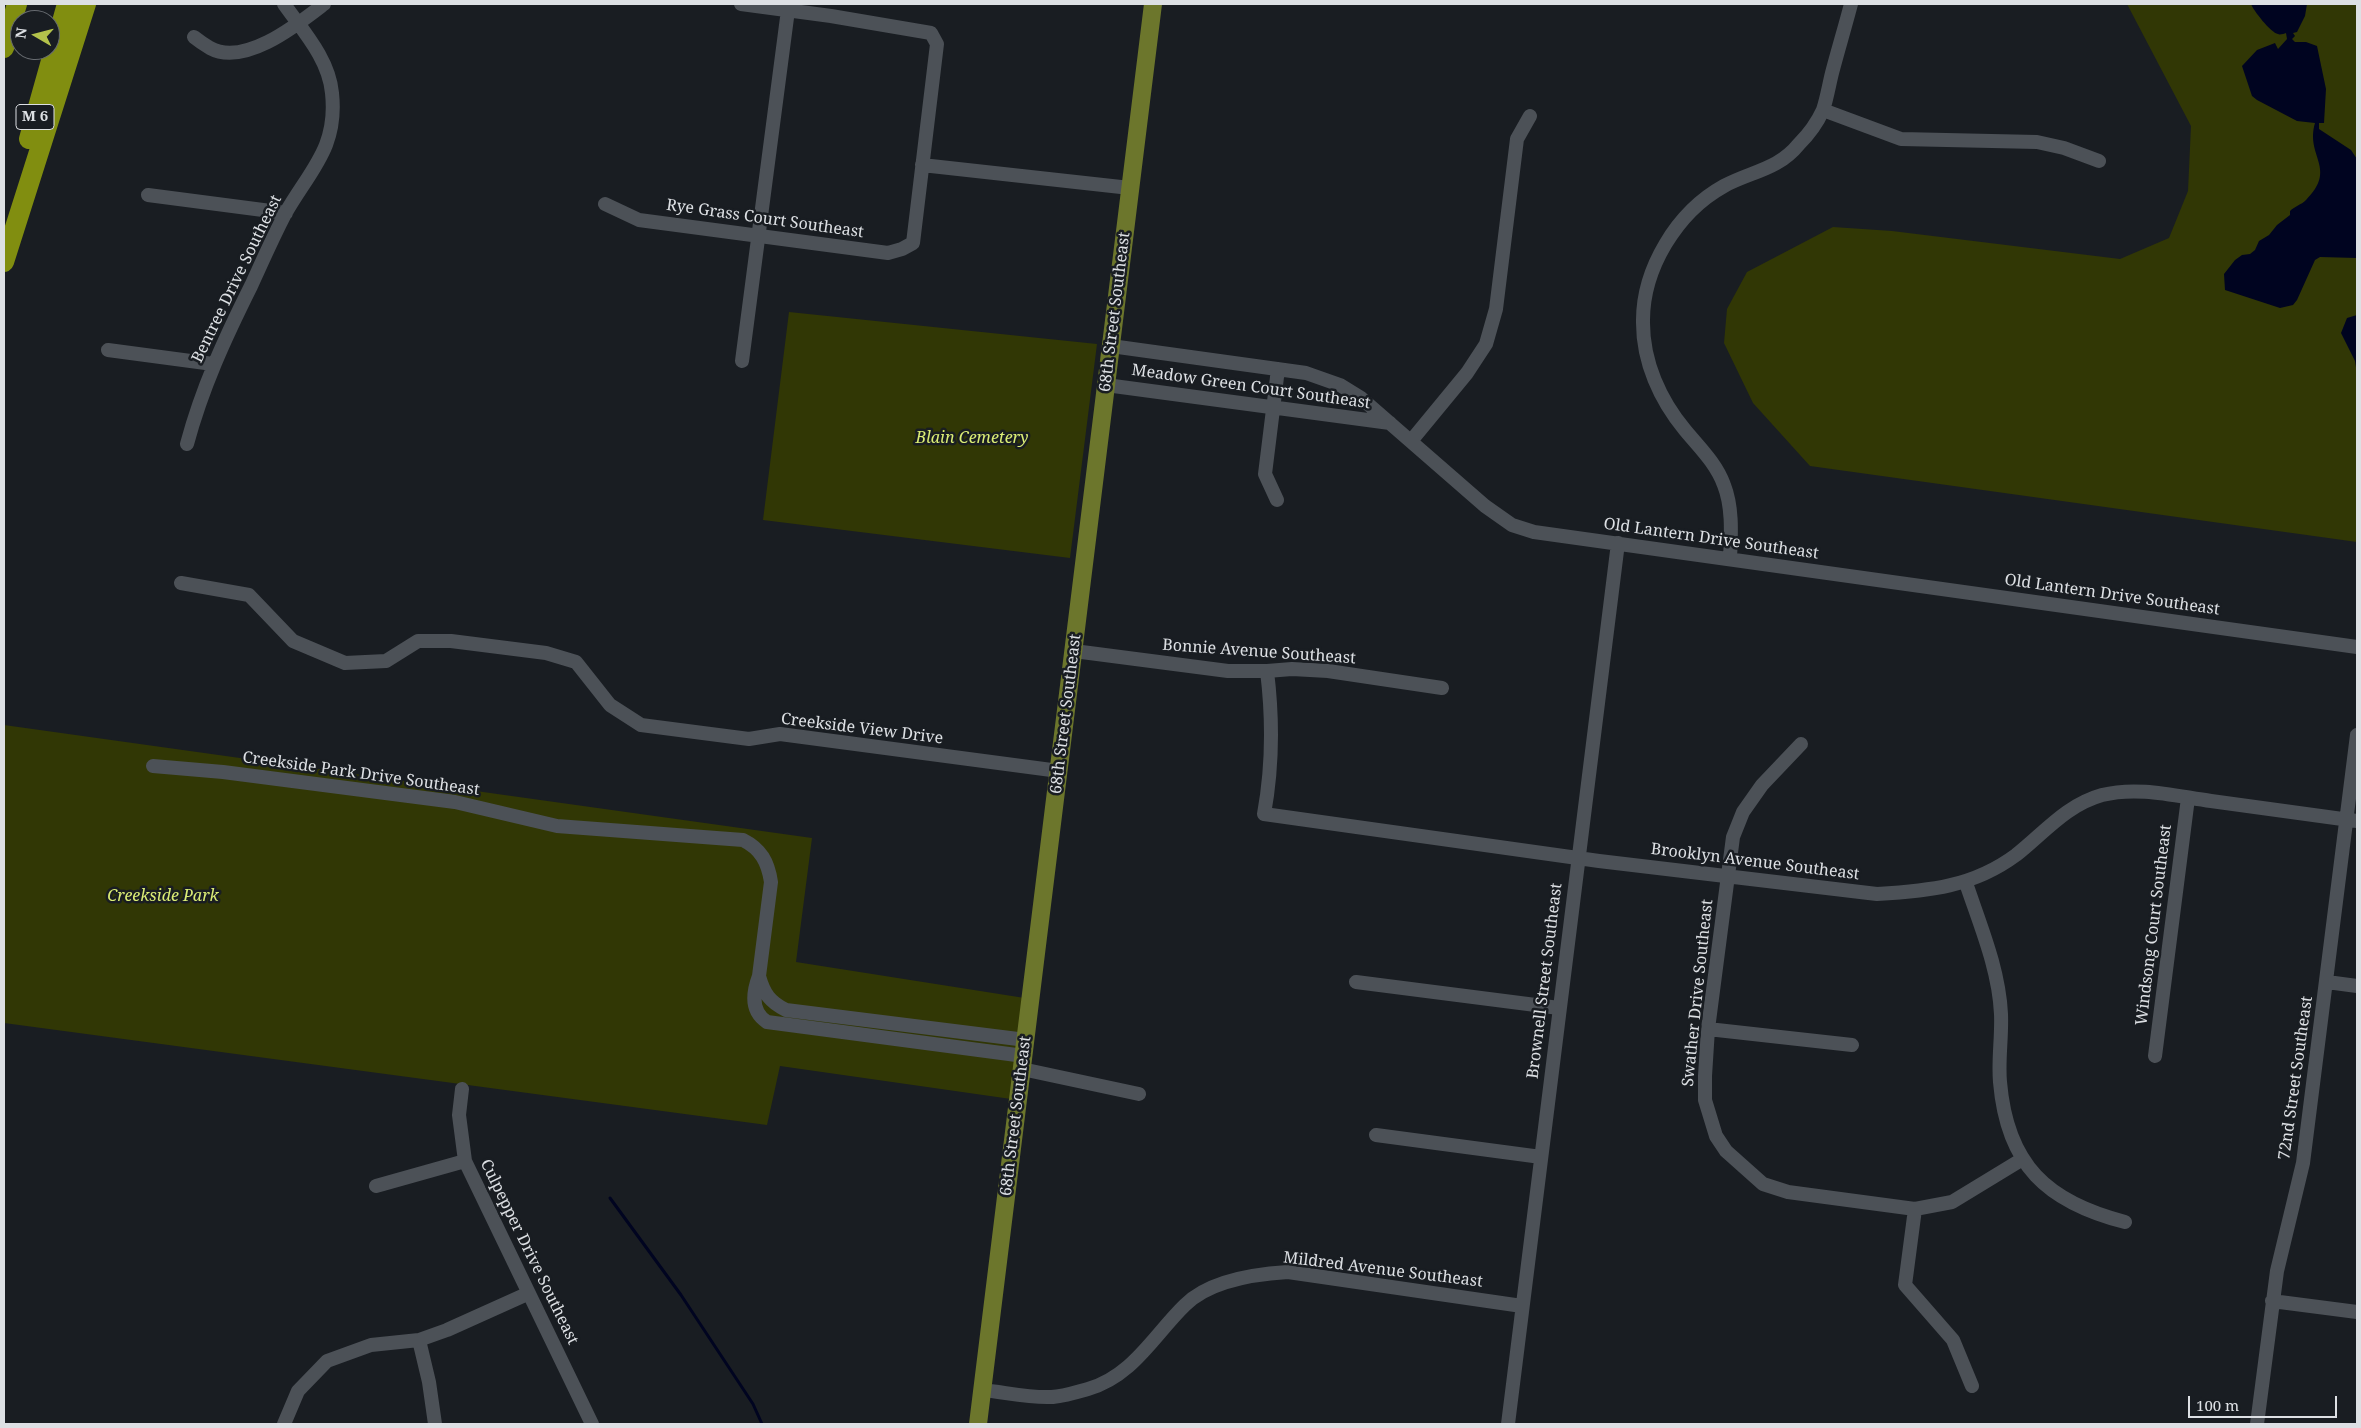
<!DOCTYPE html>
<html>
<head>
<meta charset="utf-8">
<style>
  body { margin:0 }
  #map { position:relative; width:2361px; height:1428px; overflow:hidden; background:#191d22; font-family:"Noto Serif",serif }
  canvas { display:block }
  .frame { position:absolute; inset:0; border:5px solid #dde0e4; pointer-events:none }
  .north { position:absolute; left:10px; top:10px; width:50px; height:50px; box-sizing:border-box; background:#191d22; border:1px solid #676b70; border-radius:50%; rotate:278deg; font-size:14px; font-weight:700; line-height:20px; text-align:center; color:#dde0e4 }
  .north::after { content:''; display:block; margin:auto; width:18px; height:22px; background:#b3c24b; clip-path:polygon(50% 0,100% 100%,50% 72%,0 100%) }
  .scale { position:absolute; left:2188px; top:1396px; width:149px; height:22px; box-sizing:border-box; border:2px solid #dde0e4; border-top:0; padding-left:6px; font-size:15px; line-height:18px; white-space:nowrap; color:#dde0e4; -webkit-text-stroke:4px #191d22; paint-order:stroke }
</style>
</head>
<body>
<div id="map">
<canvas width="2361" height="1428"></canvas>
<div class="frame"></div>
<div class="north">N</div>
<div class="scale">100 m</div>
</div>
<script>
const context = document.querySelector('canvas').getContext('2d');
context.lineJoin = 'round';
function fillPath(path, color) { context.fillStyle = color; context.fill(path, 'evenodd'); }
function stroke(path, color, width, dash) { context.strokeStyle = color; context.lineWidth = width; context.lineCap = dash ? 'butt' : 'round'; context.setLineDash(dash || []); context.stroke(path); }
function write(font, color, halo, rows, align = 'center') {
  context.font = font + ' "Noto Serif",serif'; context.lineWidth = 5; context.setLineDash([]); context.textBaseline = 'middle'; context.strokeStyle = halo; context.fillStyle = color; for (const [text, x, y, turn = 0] of rows) {
    context.save(); context.translate(x, y); context.rotate((+turn || 0) * Math.PI / 180); context.textAlign = isNaN(turn) ? turn : align; if (halo) context.strokeText(text, 0, 0); context.fillText(text, 0, 0); context.restore();
  }
}
const green = new Path2D(`
  M2127,4H2357V542L1810,466L1753,403L1724,343L1727,309L1747,272L1833,227L1892,231L2120,259L2169,238L2188,191L2191,126Z
  M789,312L1097,344L1070,558L763,520Z
  M4,725L812,838L796,962L1031,999L1018,1100L780,1066L767,1125L4,1023Z`);
const water = new Path2D(`
  M2251,4H2307L2305,16L2297,32L2293,33L2295,36L2292,39L2295,42H2306L2317,46L2326,89L2324,123H2319V129L2351,150L2357,159V258L2320,257L2315,260L2297,300L2293,305L2280,308L2225,290L2224,274L2235,260L2242,255L2250,254L2255,250L2259,241L2269,235L2277,225L2290,215V211C2295,206 2301,205 2306,200C2338,168 2305,157 2315,123L2297,121L2257,100L2252,96L2242,66L2257,50L2275,43L2278,49L2287,39L2286,33C2284,34 2279,35 2278,34C2271,33 2253,10 2251,4Z
  M2357,315V374L2355,361L2341,333L2347,318Z`);
const stream = new Path2D(`
  M610,1198L681,1295L753,1404L762,1424`);
const minor = new Path2D(`
  M194,37C199,41 205,45 210,48C245,67 298,24 324,4
  M1823,110L1901,139L2037,142L2064,148L2099,161
  M922,165L1130,188
  M148,195L286,213
  M605,204L639,220L888,253L902,249L913,243L937,44L931,33L831,16L741,4
  M1111,346L1306,373L1340,385L1361,398L1485,506L1512,525L1534,532L2357,647
  M108,350L213,364
  M742,361L788,10
  M1106,385L1390,423
  M1411,441L1467,373L1486,344L1496,309L1517,139L1530,116
  M187,444C202,388 225,338 251,286C262,262 273,237 285,214C310,170 338,148 332,93C329,59 303,31 284,4
  M1277,500L1265,474L1278,369
  M1730,559C1731,535 1733,508 1724,485C1716,463 1699,447 1685,430C1660,400 1643,362 1643,323C1642,269 1677,212 1724,186C1752,171 1778,170 1799,144C1808,135 1818,121 1823,110C1827,98 1829,85 1832,73C1838,50 1845,27 1851,4
  M181,583L249,595L293,641L345,663L386,661L418,641H451L546,653L576,662L610,705L641,725L749,739L780,734L1059,771
  M1074,651L1228,671H1267L1292,669L1328,671L1442,688
  M1267,671C1273,720 1273,765 1264,814L1599,861L1877,894C1928,891 1973,887 2016,855C2044,833 2066,805 2102,795C2138,786 2175,796 2211,801C2260,808 2309,814 2357,821
  M1801,744L1762,785L1743,812L1733,837L1708,1029L1705,1076V1100L1716,1136L1726,1151L1763,1184L1788,1192L1915,1209L1952,1202L2021,1160
  M153,766L223,772L455,802L557,826L743,840C761,849 768,862 771,882L759,976C753,992 750,1011 767,1022L1024,1056
  M1966,883C1980,925 1999,969 2001,1014C2002,1037 1998,1060 2000,1082C2007,1165 2047,1202 2125,1222
  M759,976C764,994 770,1002 786,1010L1026,1040
  M1356,982L1559,1008
  M2327,982L2357,986
  M1708,1029L1852,1045
  M2155,1056L2188,798
  M1022,1069L1139,1094
  M462,1089L459,1115L465,1161L592,1424
  M1376,1135L1541,1157
  M376,1186L465,1161
  M1915,1209L1905,1285L1953,1340L1972,1386
  M2272,1301L2357,1312
  M419,1340L429,1382L435,1424
  M982,1390C1004,1392 1028,1398 1051,1397C1062,1397 1077,1392 1088,1389C1133,1376 1154,1335 1185,1305C1210,1280 1255,1274 1288,1272L1522,1306
  M284,1424L298,1391L327,1361L371,1345L419,1340L447,1330L527,1294
  M1508,1424L1618,543
  M2257,1424L2277,1271L2303,1163L2357,735`);
const major = new Path2D(`
  M978,1424L1153,4`);
const highway = new Path2D(`
  M4,48L17,4
  M29,139L67,4
  M4,262L86,4`);
const shields = [
  [35,117,38]
];
const shieldNames = [
  ["M 6",35,117]
];
const streetNames = [
  ["Rye Grass Court Southeast",765,219,8],
  ["Bentree Drive Southeast",237,279,-64],
  ["68th Street Southeast",1115,312,-83],
  ["Meadow Green Court Southeast",1251,387,8],
  ["Old Lantern Drive Southeast",1711,539,8],
  ["Old Lantern Drive Southeast",2112,595,8],
  ["Bonnie Avenue Southeast",1259,652,4],
  ["68th Street Southeast",1066,714,-83],
  ["Creekside View Drive",862,729,7],
  ["Creekside Park Drive Southeast",361,774,8],
  ["Brooklyn Avenue Southeast",1755,862,7],
  ["Windsong Court Southeast",2154,925,-83],
  ["Brownell Street Southeast",1545,981,-83],
  ["Swather Drive Southeast",1698,993,-84],
  ["72nd Street Southeast",2296,1078,-82],
  ["68th Street Southeast",1016,1116,-83],
  ["Culpepper Drive Southeast",529,1252,64],
  ["Mildred Avenue Southeast",1383,1270,7]
];
const parkNames = [
  ["Blain Cemetery",972,438],
  ["Creekside Park",163,896]
];
fillPath(green, '#313705');
fillPath(water, '#000420');
stroke(stream, '#000420', 3);
stroke(minor, '#4c5157', 14);
stroke(major, '#6c762c', 18);
stroke(highway, '#818e10', 20);
for (const [x, y, w] of shields) { const box = new Path2D(); box.roundRect(x - w / 2, y - 12.5, w, 25, 4); context.fillStyle = '#191d22'; context.fill(box); stroke(box, '#dde0e4', 1); }
write('bold 15px', '#dde0e4', null, shieldNames);
write('16px', '#dde0e4', '#191d22', streetNames);
write('italic 16px', '#dbed75', '#191d22', parkNames);
</script>
</body>
</html>
